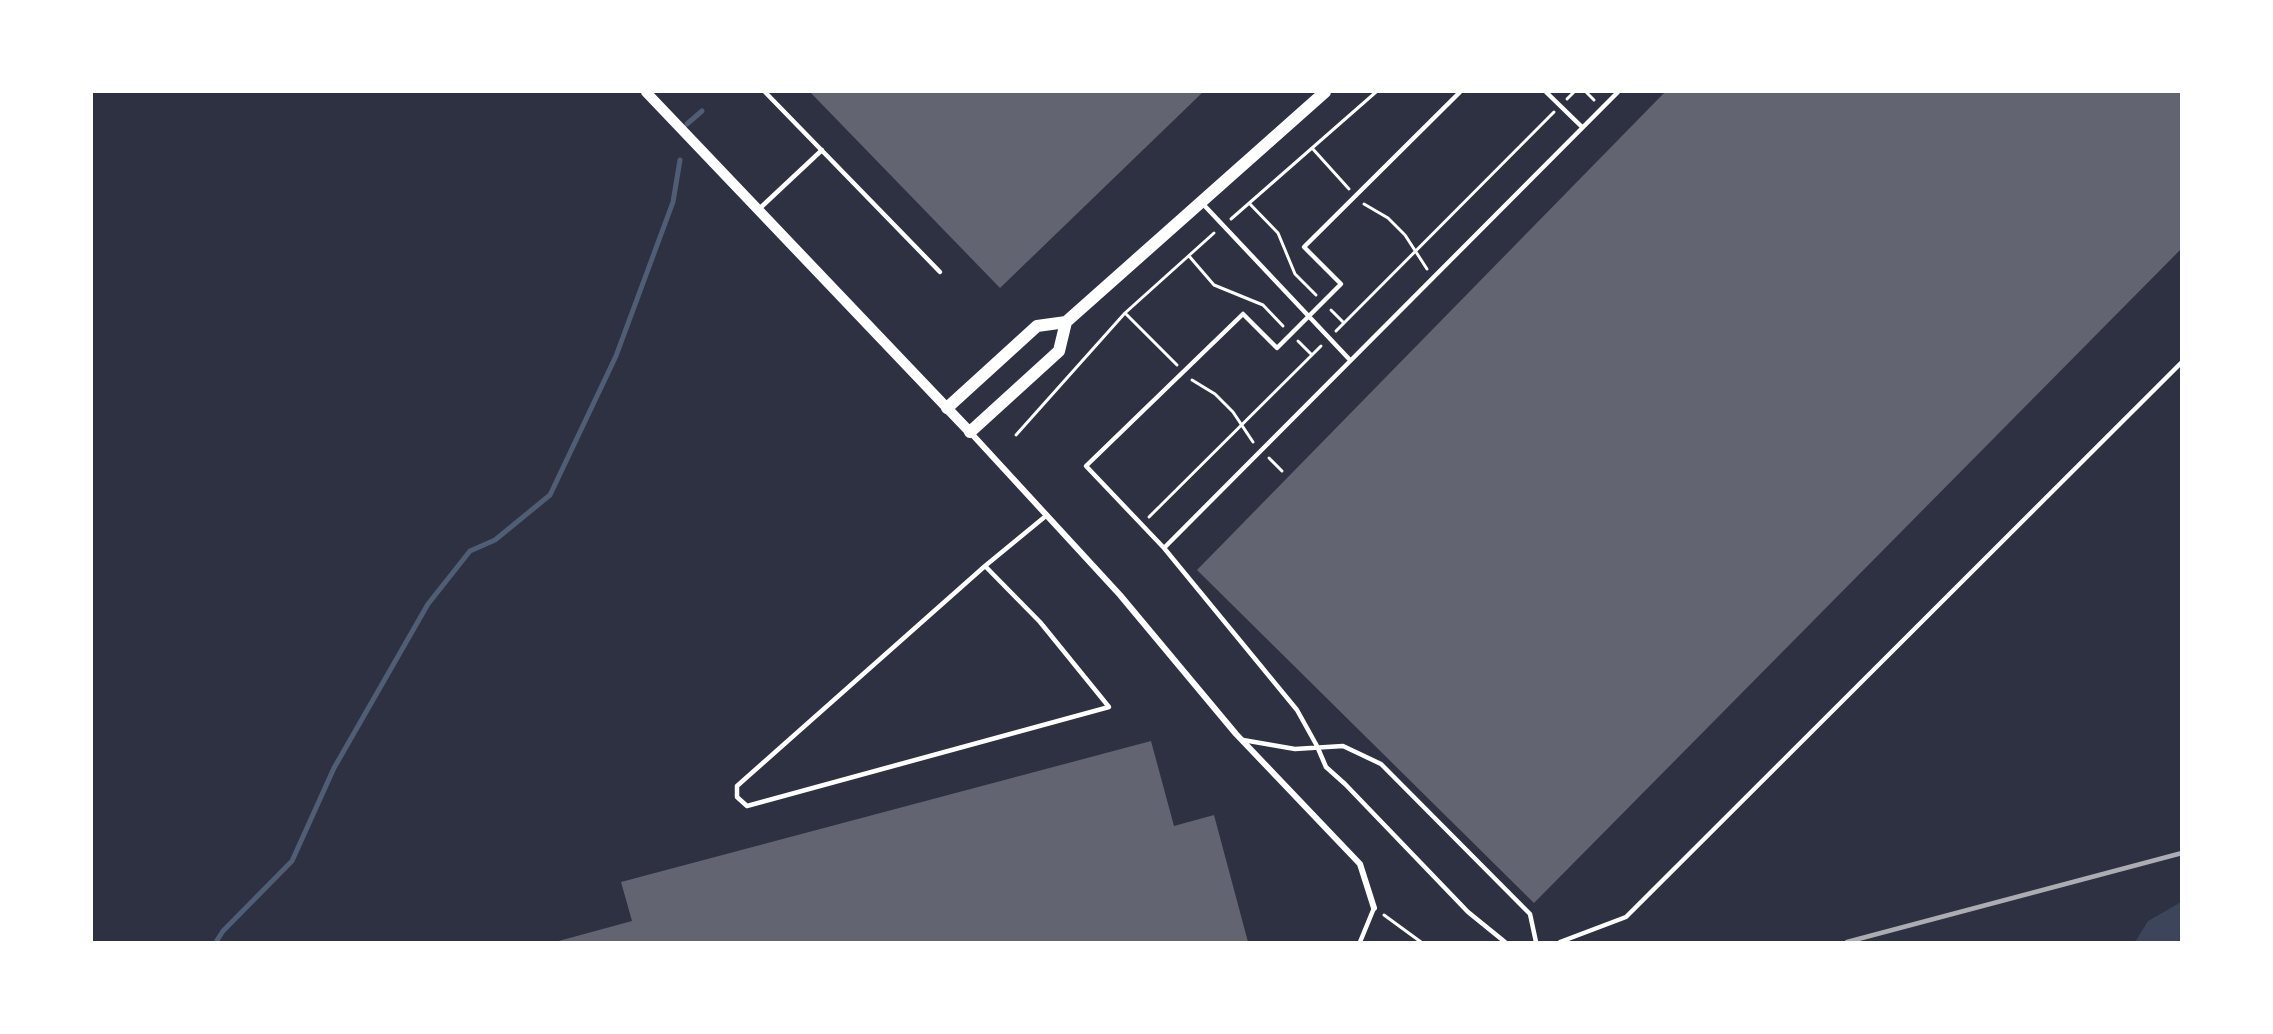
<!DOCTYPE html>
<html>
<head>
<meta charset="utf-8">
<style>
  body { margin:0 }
  #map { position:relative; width:2273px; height:1034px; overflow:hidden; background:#2d3142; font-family:Figtree,sans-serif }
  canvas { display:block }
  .frame { position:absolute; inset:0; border:93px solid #fff; pointer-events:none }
</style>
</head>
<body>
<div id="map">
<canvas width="2273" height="1034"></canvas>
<div class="frame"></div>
</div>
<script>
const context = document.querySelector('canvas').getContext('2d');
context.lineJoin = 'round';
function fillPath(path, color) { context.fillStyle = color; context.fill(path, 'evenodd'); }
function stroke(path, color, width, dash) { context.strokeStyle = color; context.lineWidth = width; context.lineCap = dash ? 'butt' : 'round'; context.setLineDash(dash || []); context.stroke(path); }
const green = new Path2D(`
  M2181,902V942H2135L2148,921Z`);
const stream = new Path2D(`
  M687,124L702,111
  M216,942L223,931L292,861L334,768L428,604L470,551L495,540L550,495L616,356L673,202L680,160`);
const building = new Path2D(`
  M810,92H1203L1000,288Z
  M1665,92H2182V248L1534,903L1197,570Z
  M1151,741L1174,826L1214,815L1248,942H555L632,921L621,882Z`);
const path = new Path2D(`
  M1586,92L1594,100
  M1567,99L1574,92
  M1312,148L1349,189
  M1249,203L1278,233L1295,274L1316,295
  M1364,204L1388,218L1405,235L1427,269
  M1231,219L1376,92
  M1189,256L1214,285L1263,305L1283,326
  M1331,310L1343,322
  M1125,313L1177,365
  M1336,331L1554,112
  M1298,341L1312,355
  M1192,380L1215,394L1233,412L1253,442
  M1016,435L1125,313L1214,233
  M1269,458L1282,471
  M1149,517L1321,346
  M1384,915L1421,942`);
const service = new Path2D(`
  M765,92L940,272
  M1460,92L1304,247L1341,284L1277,348L1243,314L1086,466L1164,548L1297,710L1317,746L1326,767L1345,784L1468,912L1505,942
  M1546,92L1582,127
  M1202,203L1350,360
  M758,210L822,150
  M1164,548L1618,92
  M985,566L1040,622L1109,707L747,806L737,797V786L985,566L1047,515
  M1243,740L1295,749L1343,746L1381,764L1530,914L1536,942
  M1360,942L1374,908
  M1560,942L1626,917L2182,362`);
const minor = new Path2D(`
  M970,432L1120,595L1236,734L1360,864L1374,908`);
const tertiary = new Path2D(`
  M646,92L970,432`);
const secondary = new Path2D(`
  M947,408L1037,326L1066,322L1325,92
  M970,432L1059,351L1066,322`);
const rail = new Path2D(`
  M1847,942L2182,853`);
fillPath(green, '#3c4559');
stroke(stream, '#4f5d75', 5);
fillPath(building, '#626471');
stroke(path, '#fff', 3);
stroke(service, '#fff', 4.5);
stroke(minor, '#fff', 6);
stroke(tertiary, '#fff', 10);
stroke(secondary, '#fff', 12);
stroke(rail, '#abadb3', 4.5);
</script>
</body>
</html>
